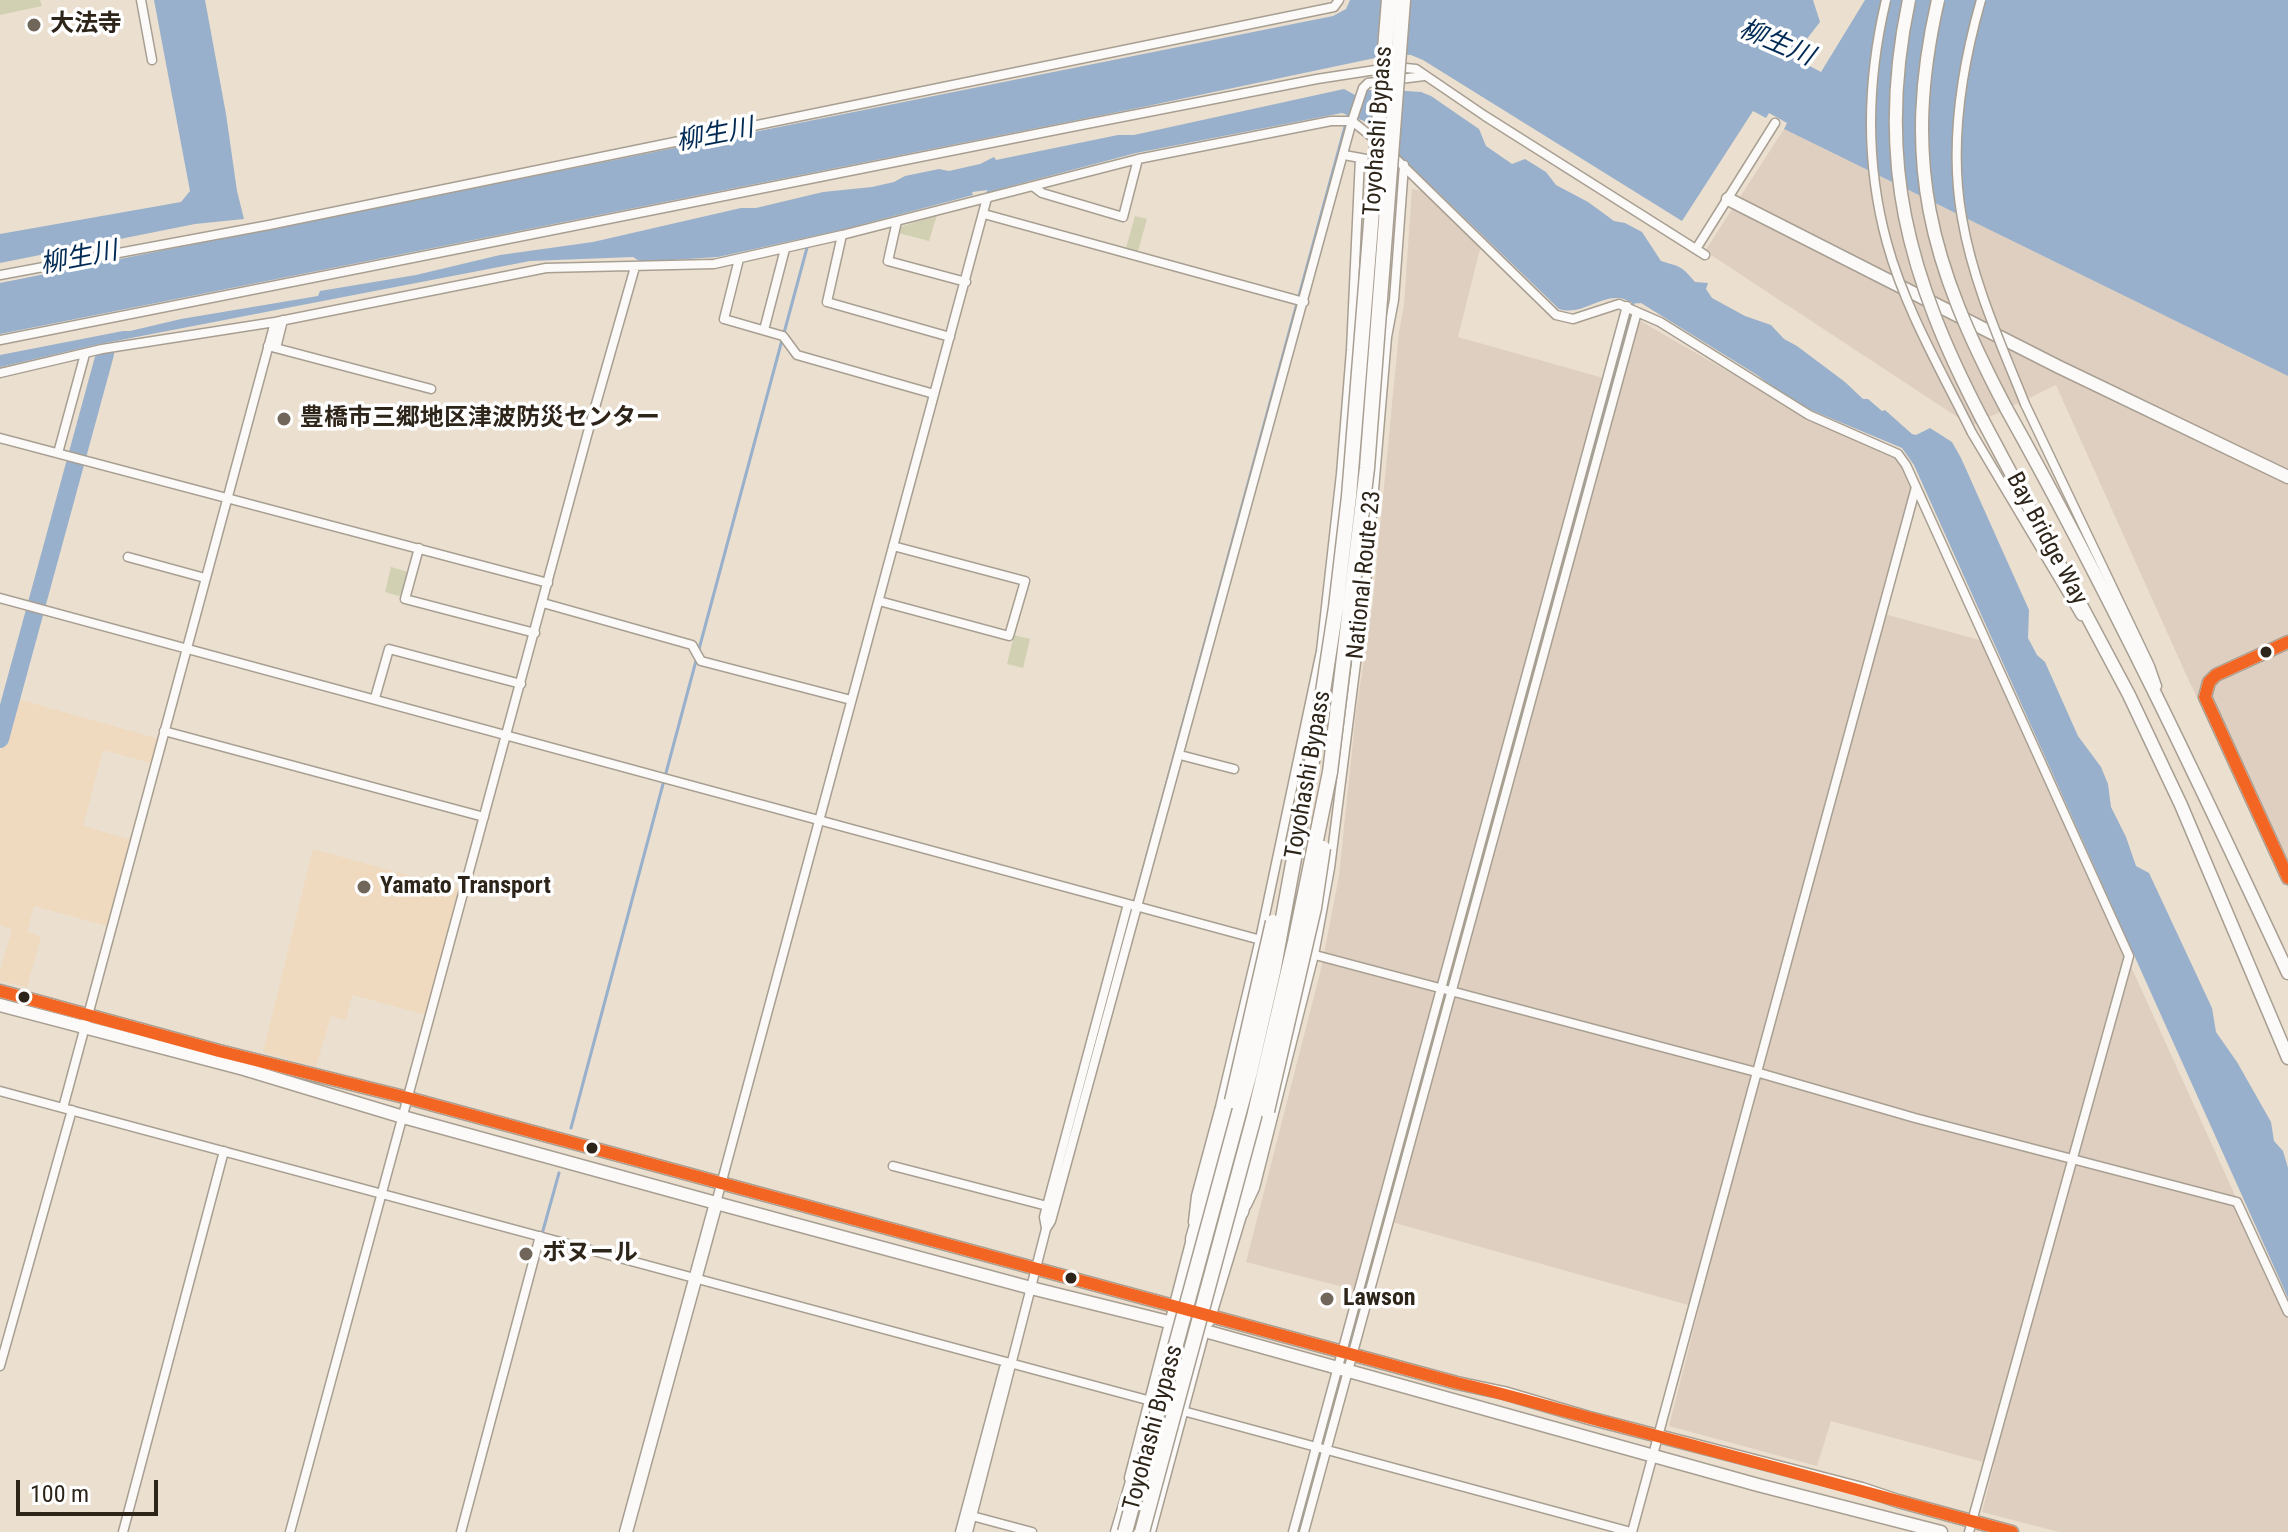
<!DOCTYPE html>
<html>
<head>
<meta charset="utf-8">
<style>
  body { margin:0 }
  #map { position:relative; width:2288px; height:1532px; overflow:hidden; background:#ebdfcf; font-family:"Roboto Condensed",sans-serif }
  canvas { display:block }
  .scale { position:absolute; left:16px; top:1480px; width:142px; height:36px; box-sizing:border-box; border:4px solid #2e251a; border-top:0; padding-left:10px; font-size:24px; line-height:28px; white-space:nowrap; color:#2e251a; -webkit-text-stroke:6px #fff; paint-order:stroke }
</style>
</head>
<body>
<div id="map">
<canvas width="2288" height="1532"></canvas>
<div class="scale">100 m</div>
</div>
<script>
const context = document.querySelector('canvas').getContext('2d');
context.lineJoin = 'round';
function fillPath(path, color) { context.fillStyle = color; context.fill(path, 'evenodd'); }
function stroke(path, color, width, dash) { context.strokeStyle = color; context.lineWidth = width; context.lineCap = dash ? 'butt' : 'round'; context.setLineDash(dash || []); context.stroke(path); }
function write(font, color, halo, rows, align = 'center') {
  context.font = font + ' "Roboto Condensed","Noto Sans JP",sans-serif'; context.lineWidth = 7; context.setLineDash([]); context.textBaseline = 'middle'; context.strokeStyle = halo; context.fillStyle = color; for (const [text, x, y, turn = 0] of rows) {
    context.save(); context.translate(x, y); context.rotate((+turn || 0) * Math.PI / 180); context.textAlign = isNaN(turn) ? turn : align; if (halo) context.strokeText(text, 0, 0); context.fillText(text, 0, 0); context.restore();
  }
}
const built = new Path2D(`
  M14,698L159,739L151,763L103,750L83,826L132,840L107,926L34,906L27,932L41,937L27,987L0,981V971L12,929L0,925V752Z
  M313,849L461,890L427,1015L352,995L346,1020L331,1016L316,1067L263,1052Z`);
const industrial = new Path2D(`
  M1784,129L2288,376V889L2189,681L2056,385L1971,426L1705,251Z
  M1412,189L1428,192L1481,245L1458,337L1621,383L1637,319L1809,418L1897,456L1912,483L1877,612L1983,641L2288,1312V1532H2059L1982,1512L1994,1465L1831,1421L1817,1466L1669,1426L1699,1308L1377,1218L1355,1290L1246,1262L1321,969L1339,876L1356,712L1373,601L1399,332L1404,305Z`);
const green = new Path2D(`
  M0,0H40L42,6L0,15Z
  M937,215L929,241L898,233L900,227Z
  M1135,216L1147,219L1138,251L1126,248Z
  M391,567L408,572L402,594L399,596L385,592Z
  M1014,635L1030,639L1023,668L1007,664Z`);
const water = new Path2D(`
  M154,0H205L226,114L237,191L244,219L195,224L0,263V234L181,202L190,191Z
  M1350,0H1813L1820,22C1810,36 1797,46 1804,63L1821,72L1865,0H2288V376L1784,129L1787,123L1769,113L1766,118L1753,111L1682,221L1423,60L1411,55L1394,54L1138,108L0,334V283L1333,16L1346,9Z
  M1344,89L1355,95L1367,90H1391L1421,92L1431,96L1479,129L1486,146L1512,164L1525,159L1546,172L1556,185L1588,202L1614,221L1625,223L1642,232L1661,261C1680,267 1681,265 1695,282L1708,283L1706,289L1712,298L1745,316L1771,325L1784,339L1797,346L1845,382L1863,399H1868L1882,411L1885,410L1912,434L1916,435L1930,428L1952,442L1961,458L2029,610L2028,638L2037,655L2045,662L2078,736L2101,767L2108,784L2111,807L2126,837L2136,866L2149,873L2212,1008L2216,1032L2237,1062L2271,1122L2274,1141L2283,1151L2288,1168V1298L1914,465L1902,448L1811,410L1781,393L1757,375L1641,303C1631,305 1626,297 1616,298C1597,298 1579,316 1559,309L1364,121L1342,113L1136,153L985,193L988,190L972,192L973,195L841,230L718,257L641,262L633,257L530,261L100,344L0,367V355L123,331H130L181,319L318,296L320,291L416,275L500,255L593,242L741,208H756L823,192L872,187L894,182L905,176L939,169L949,171L980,164L994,157L996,160L1118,135H1134Z`);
const stream = new Path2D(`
  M784,333L808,244
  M699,649L782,340
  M1093,1054L1349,112
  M571,1128L697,657
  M542,1234L559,1173
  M1352,1338L1634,300
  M1298,1532L1338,1384`);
const river = new Path2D(`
  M0,739L105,354`);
const street = new Path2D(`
  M141,0L152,60
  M1344,155L1394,164
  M1034,187L1042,193L1123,217L1138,159
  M984,214L1304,302
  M897,221L888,261L966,282
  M842,235L827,302L950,337
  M1696,249L1775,123
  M739,259L724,319L783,336L797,355L934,394
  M0,275L269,225L1334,7L1339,0
  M1637,312L1660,322L1809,415L1898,454L1906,465L2129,956L1969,1532
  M764,330L785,249
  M0,340L1071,127L1317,79L1395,67L1416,69L1485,116L1705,255
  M268,346L431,389
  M276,348L283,320
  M0,373L102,349L275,322L546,268L714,264L842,235L1138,159L1331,121H1352L1377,141
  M2025,404L2150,666L2157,686
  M1972,433L2081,616
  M0,438L548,583
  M58,453L85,354
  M419,548L405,599L535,633
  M128,557L205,578
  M0,598L1272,943
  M879,601L1009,636L1025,581L893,546
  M543,603L692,645L701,661L851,700
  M375,698L389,649L521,684
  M164,731L484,817
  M1180,755L1234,769
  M1300,951L1756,1072L1915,1118L2237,1202L2288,1312
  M0,1091L1151,1401
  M63,1108L275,322
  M893,1166L1051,1207
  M716,1203L987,198
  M1247,1205L1255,1188L1314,955L1330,868L1366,584L1387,337L1394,300L1404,165
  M1193,1222L1196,1196L1220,1107L1260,939L1321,651L1341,474L1351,350L1360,158
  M1046,1228L1044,1217L1128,904
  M0,1366L72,1110
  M1183,1411L1631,1532
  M972,1516L1032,1532
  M123,1532L224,1151
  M290,1532L588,432L635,267
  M461,1532L540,1236
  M960,1532L1004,1368L1010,1364
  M968,1532L1046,1229L1051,1221L1352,121L1363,88L1368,83L1424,76
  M1115,1532L1131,1478L1157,1485
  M1151,1532L1205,1331
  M1293,1532L1627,306
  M1304,1532L1637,312L1619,304L1573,319L1556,315L1390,153
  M1632,1532L1916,487`);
const secondary = new Path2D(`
  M1728,199L2059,367L2288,477
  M2006,408C2109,592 2199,782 2288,973
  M1982,419L2129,695L2181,805L2288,1058
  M2288,642L2216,675L2209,682L2205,697L2288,878
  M0,991L219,1051L408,1098L1457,1383L1504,1393L1589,1418L1862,1489L1898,1501L2012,1532
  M0,1005L244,1069L403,1117L716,1203L1031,1288L1205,1331L1758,1485L1941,1532
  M1208,1321L1241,1212
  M1131,1478L1193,1239
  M626,1532L716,1203`);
const highway = new Path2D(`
  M1241,1212L1267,1111
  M1193,1239L1232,1101`);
const streetBridge = new Path2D(`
  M1886,0C1867,80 1865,163 1887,243C1905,309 1942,372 1972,433
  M1981,0C1961,70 1949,146 1962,218C1973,283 2001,344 2025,404`);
const secondaryBridge = new Path2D(`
  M1909,0C1875,160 1908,277 1982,419
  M1938,0C1901,162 1930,264 2006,408`);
const highwayBridge = new Path2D(`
  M1232,1101L1273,922
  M1267,1111L1314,908L1323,848
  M1125,1532L1250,1072L1273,972L1314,750L1336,607L1349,496L1389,0
  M1142,1532L1254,1117L1295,942L1330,772L1367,468L1403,0`);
const bus1 = new Path2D(`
  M2288,642L2216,675L2209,682L2205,697L2288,878
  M0,991L219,1051L408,1098L1457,1383C1507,1394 1555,1409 1605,1422C1741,1458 1876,1495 2012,1532`);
const markers = [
  [34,25,8,"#706659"],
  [284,419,8,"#706659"],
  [2266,652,7,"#2e251a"],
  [364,887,8,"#706659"],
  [24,997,7,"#2e251a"],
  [592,1148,7,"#2e251a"],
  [526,1254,8,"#706659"],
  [1071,1278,7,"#2e251a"],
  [1327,1299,8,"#706659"]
];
const poiNames = [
  ["大法寺",50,25],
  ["豊橋市三郷地区津波防災センター",300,419],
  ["Yamato Transport",380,887],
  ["ボヌール",542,1254],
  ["Lawson",1343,1299]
];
const streetNames = [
  ["Toyohashi Bypass",1379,131,-86],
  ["Bay Bridge Way",2046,539,62],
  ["National Route 23",1365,575,-84],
  ["Toyohashi Bypass",1309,775,-80],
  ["Toyohashi Bypass",1154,1428,-75]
];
const waterNames = [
  ["柳生川",1776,44,23],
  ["柳生川",715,136,-11],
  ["柳生川",79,259,-11]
];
fillPath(built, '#efdabf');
fillPath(industrial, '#dfcfc0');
fillPath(green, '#d1d0b2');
fillPath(water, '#98b0cb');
stroke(stream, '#98b0cb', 3);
stroke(river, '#98b0cb', 18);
stroke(street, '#a89f93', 11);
stroke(secondary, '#a89f93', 15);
stroke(highway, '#a89f93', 17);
stroke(street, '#fcfaf8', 8);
stroke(secondary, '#fcfaf8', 12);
stroke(highway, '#fcfaf8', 14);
stroke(streetBridge, '#a89f93', 11, []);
stroke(secondaryBridge, '#a89f93', 15, []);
stroke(highwayBridge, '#a89f93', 17, []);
stroke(streetBridge, '#fcfaf8', 8);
stroke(secondaryBridge, '#fcfaf8', 12);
stroke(highwayBridge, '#fcfaf8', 14);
stroke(bus1, '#f26522', 12);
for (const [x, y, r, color] of markers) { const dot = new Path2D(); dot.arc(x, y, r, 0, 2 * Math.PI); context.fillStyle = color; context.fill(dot); stroke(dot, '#fff', 3); }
write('bold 24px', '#2e251a', '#fff', poiNames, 'left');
write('24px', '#2e251a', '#fff', streetNames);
write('italic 26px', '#002a54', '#fff', waterNames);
</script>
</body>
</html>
